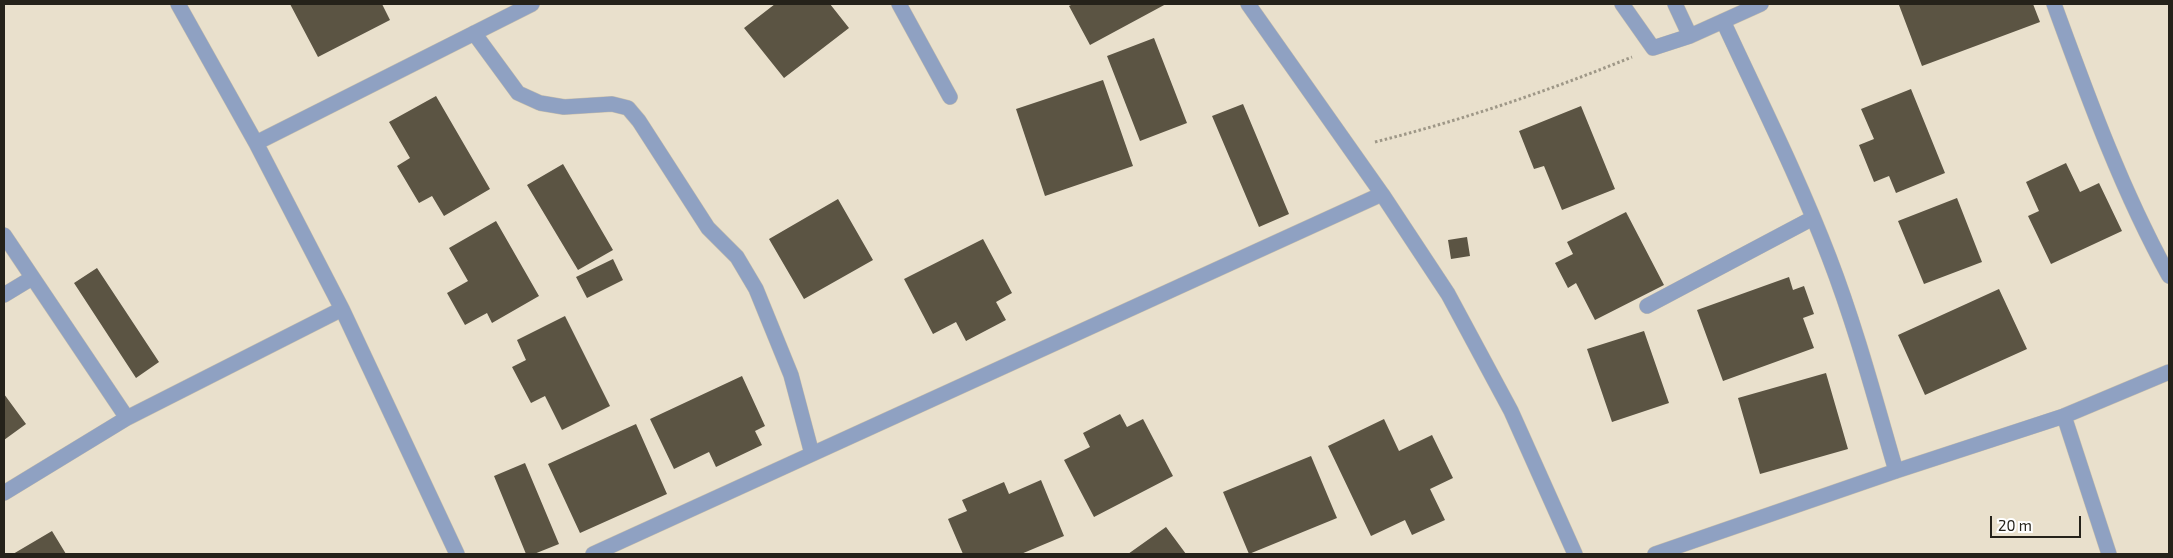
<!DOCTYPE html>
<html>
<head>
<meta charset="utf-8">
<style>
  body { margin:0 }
  #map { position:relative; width:2173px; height:558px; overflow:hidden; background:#e9e0cc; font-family:"Exo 2",sans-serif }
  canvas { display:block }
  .frame { position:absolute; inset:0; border:5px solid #25221a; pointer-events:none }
  .scale { position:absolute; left:1990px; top:516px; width:91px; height:22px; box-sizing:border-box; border:2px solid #25221a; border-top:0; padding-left:6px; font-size:15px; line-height:18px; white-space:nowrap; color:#25221a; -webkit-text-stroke:4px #fff; paint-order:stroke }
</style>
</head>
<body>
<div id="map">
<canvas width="2173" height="558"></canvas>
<div class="frame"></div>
<div class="scale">20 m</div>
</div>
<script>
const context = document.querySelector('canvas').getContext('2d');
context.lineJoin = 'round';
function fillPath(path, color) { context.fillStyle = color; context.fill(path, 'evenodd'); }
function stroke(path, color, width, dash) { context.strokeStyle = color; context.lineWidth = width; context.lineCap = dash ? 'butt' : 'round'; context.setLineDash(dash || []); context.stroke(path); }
const building = new Path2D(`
  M290,4H382L390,20L318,57Z
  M775,4H830L849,28L784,78L744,28Z
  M1073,4H1166L1090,45L1069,6Z
  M1903,4H2033L2040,22L1922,66L1899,5Z
  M1154,38L1187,123L1140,141L1107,56Z
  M1103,80L1133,166L1045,196L1016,109Z
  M1911,89L1945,173L1896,193L1889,176L1874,182L1859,145L1874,139L1861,109Z
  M436,96L490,189L444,216L432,196L419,203L397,166L410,158L389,122Z
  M1243,104L1289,214L1259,227L1212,116Z
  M1581,106L1615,189L1562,210L1544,166L1534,169L1519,131Z
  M2066,163L2080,192L2099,183L2122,231L2051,264L2028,216L2039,211L2026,182Z
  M563,164L613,250L578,270L527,185Z
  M1957,198L1982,262L1924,284L1898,221Z
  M838,199L873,260L804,299L769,239Z
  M1626,212L1664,285L1595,320L1576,283L1568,288L1555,263L1573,254L1567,242Z
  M496,221L539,296L492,323L487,313L465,325L447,293L468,281L449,248Z
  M1467,237L1470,256L1451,259L1448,240Z
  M983,239L1012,293L996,302L1006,320L966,341L956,322L933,334L904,279Z
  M613,259L623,280L587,298L576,277Z
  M97,268L159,362L136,378L74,283Z
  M1789,277L1793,290L1804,286L1814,314L1803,318L1814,348L1723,381L1697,310Z
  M1999,289L2027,349L1925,395L1898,335Z
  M565,316L610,406L562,430L545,396L531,403L512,367L526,360L517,340Z
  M1644,331L1669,403L1612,422L1587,349Z
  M1826,373L1848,449L1760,474L1738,398Z
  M742,376L765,426L755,431L762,445L716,467L709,452L674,469L650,419Z
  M4,394L26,424L4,440Z
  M1120,414L1127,427L1143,419L1173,476L1094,517L1064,460L1090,447L1083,433Z
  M1384,419L1399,451L1432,435L1453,478L1430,489L1445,520L1412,535L1405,520L1371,536L1328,446Z
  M636,424L667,494L580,533L548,464Z
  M1311,456L1337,518L1249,554L1223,492Z
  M525,463L559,544L534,554H526L494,476Z
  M1041,480L1064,536L1021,554H963L948,519L967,511L962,500L1004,482L1009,494Z
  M1166,527L1186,554H1128Z
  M52,531L66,554H13Z`);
const path = new Path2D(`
  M1375,142C1463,120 1548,91 1632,57`);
const minor = new Path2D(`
  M178,4L256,143L342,309L457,554
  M899,4L950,97
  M1248,4L1382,194L1448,294L1511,411L1575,554
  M1622,4L1653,48L1690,36L1761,4
  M1675,4L1690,36
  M2054,4C2088,97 2121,189 2169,276
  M1723,21C1759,99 1798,176 1829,257C1856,327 1875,399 1896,471
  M474,33L518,93L540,103L564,107L612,104L628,108L639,121L708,228L737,257L756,289L791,375L812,454
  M256,143L532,4
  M4,235L127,418
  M4,295L32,278
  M1647,306L1813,218
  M2064,416L2109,554
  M4,493L127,418L342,309
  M593,554L1382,194
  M1655,554L1896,471L2064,416L2169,372`);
fillPath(building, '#5b5443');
stroke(minor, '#c6beac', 16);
stroke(path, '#9e9787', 3, [2.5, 2.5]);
stroke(minor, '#8fa1c2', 15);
</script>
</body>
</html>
